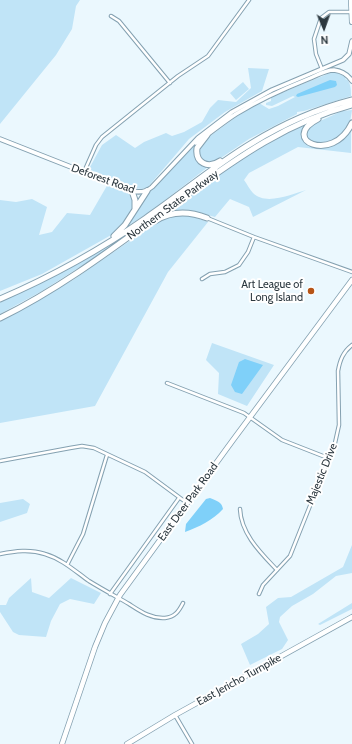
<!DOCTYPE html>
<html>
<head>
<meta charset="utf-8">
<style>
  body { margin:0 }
  #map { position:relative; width:352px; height:744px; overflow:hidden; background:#ebf8fe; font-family:Cabin,sans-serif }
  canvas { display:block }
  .north { position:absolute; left:304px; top:8px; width:40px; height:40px; -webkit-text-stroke:3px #fff; paint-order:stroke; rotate:178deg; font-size:11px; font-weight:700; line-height:16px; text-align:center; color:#2c383f }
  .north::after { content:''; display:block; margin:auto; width:14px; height:18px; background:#2c383f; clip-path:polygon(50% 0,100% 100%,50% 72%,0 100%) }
</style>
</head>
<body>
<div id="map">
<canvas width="352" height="744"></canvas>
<div class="north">N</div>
</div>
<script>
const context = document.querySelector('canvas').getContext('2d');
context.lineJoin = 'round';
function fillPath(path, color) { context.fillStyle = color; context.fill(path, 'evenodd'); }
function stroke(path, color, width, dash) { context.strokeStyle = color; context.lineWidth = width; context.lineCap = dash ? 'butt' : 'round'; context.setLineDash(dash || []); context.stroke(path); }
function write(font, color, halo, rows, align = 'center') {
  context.font = font + ' Cabin,sans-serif'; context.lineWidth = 4; context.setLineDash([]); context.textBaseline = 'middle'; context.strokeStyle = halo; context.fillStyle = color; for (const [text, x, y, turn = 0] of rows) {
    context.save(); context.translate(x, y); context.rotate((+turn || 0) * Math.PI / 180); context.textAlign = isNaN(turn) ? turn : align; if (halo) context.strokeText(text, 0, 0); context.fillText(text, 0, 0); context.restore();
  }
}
const green = new Path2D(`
  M0,0H80L76,6L72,29L56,55L0,124Z
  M248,68L269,69L262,91L225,112L189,139L148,187L142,189L133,188L90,172V167L102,145L116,135L135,148L144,142L166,133L172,136L184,132L202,122L210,108L218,100L236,102L251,88Z
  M336,72L345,77L346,80L347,79C351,84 351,90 351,96L304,111L297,112V114L249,139L215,162L207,163L201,159L198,148L202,142L240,114L259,103L269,109L278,106L295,97L293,96L272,106L266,105V103L271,101V98L274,96L330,73Z
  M243,82L249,89L236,100L230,93Z
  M352,110C351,117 350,124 345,131C336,141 316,149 306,137L307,127L342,111Z
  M303,124L304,125C301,130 301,134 303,139C308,148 320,149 329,146C336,143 343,135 350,131L351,132V153L298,147L249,173L244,180C247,184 250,190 253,193C266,206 292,194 306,190L253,217L249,207L230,199L215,217C199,212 184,208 168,211L248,153Z
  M195,145C193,159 198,160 208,167L151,211L126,227L125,226L153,187L169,169Z
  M108,184C114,186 123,187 128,192C143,203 122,225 113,234L42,274L0,291V198V200L16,202L32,199L47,207L39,235L52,232L67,213L90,215Z
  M178,214L191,216L208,222L168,272L95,406L0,423V321L73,280L163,218Z
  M117,241L94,258L42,291L0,314V301L76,265Z
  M212,343L274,365L247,406L218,394L219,373L206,360Z
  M23,499L30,504L27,513L0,522V503Z
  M352,545V573L336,576L313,594L292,606L280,617L279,622L288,640L282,649L250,665L241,644L258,634L269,624L266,607L278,598L291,597L343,567Z
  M31,578L32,592L49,598L71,578L101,593L94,604L70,599L60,604L51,621L46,637L19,635L13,632L0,612V605H6L9,598Z
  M352,603V609L320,625L318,624Z`);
const water = new Path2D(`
  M330,80L336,81L337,85L335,87L298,97L296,96L297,94Z
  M245,359L263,365L242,394L235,392L231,385L239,362Z
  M210,498C217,501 222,502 223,509C213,520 199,527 185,532L186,524L206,499Z`);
const minor = new Path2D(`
  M111,16L119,21L170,83
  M322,69L316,54L314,39L321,18L329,12H351
  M84,172L96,145L102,137L178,76L208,56L249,0
  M207,218L254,237L352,272
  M202,279L210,274L225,272L239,265L248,252L254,237
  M167,383L244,413L282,440L328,458
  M0,461L70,448L82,446L94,448L145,472L187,503
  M240,509C241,534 261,553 277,570
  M0,554C15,551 30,549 45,554C62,559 75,571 89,581C102,589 115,596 129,604C140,611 151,619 165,618C175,617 179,611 183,603
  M67,565L83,534L107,455
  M110,594L179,498
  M259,594L263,585L290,556L335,443L339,425L338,371C340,360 343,352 352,345
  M175,715L192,744`);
const tertiary = new Path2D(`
  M0,139L132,191C140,193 146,192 152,187L198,138L232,112L272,90L343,60L349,54L352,41
  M196,143C209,134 222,123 236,114C259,100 283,89 308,79C316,76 325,70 334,70C342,71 348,75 352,81`);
const primary = new Path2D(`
  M351,0L352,22
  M62,744L95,647L105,623L120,595L233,440L352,280
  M127,744L175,715L352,617`);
const motorway = new Path2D(`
  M318,119C279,139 332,165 352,123
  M207,135L197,148C195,163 208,169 220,161
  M132,191L135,200V209
  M155,221C171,211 189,211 207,218
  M114,236L125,225L147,191
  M0,299C51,277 100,250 146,218C181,194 215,165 252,143C283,124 317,109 352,100
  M0,318C67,285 125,239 185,196C238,157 288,122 352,105`);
const markers = [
  [311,291,4,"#b65416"]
];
const streetNames = [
  ["Deforest Road",103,179,20],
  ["Northern State Parkway",173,205,-36],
  ["Majestic Drive",322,474,-68],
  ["East Deer Park Road",188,502,-54],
  ["East Jericho Turnpike",239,680,-29]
];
const poiNames = [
  ["Art League of",303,285],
  ["Long Island",303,298]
];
fillPath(green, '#c0e4f7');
fillPath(water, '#7fd0f9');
stroke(minor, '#84a1b1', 4.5);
stroke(tertiary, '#84a1b1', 5.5);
stroke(primary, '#84a1b1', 6);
stroke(motorway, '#84a1b1', 7);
stroke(minor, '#fff', 2.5);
stroke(tertiary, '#fff', 3.5);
stroke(primary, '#fff', 4.5);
stroke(motorway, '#fff', 5);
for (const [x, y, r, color] of markers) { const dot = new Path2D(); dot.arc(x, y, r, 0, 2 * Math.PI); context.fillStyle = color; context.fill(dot); stroke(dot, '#fff', 1.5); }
write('11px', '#2c383f', '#fff', streetNames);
write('11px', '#2c383f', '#fff', poiNames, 'right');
</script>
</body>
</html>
